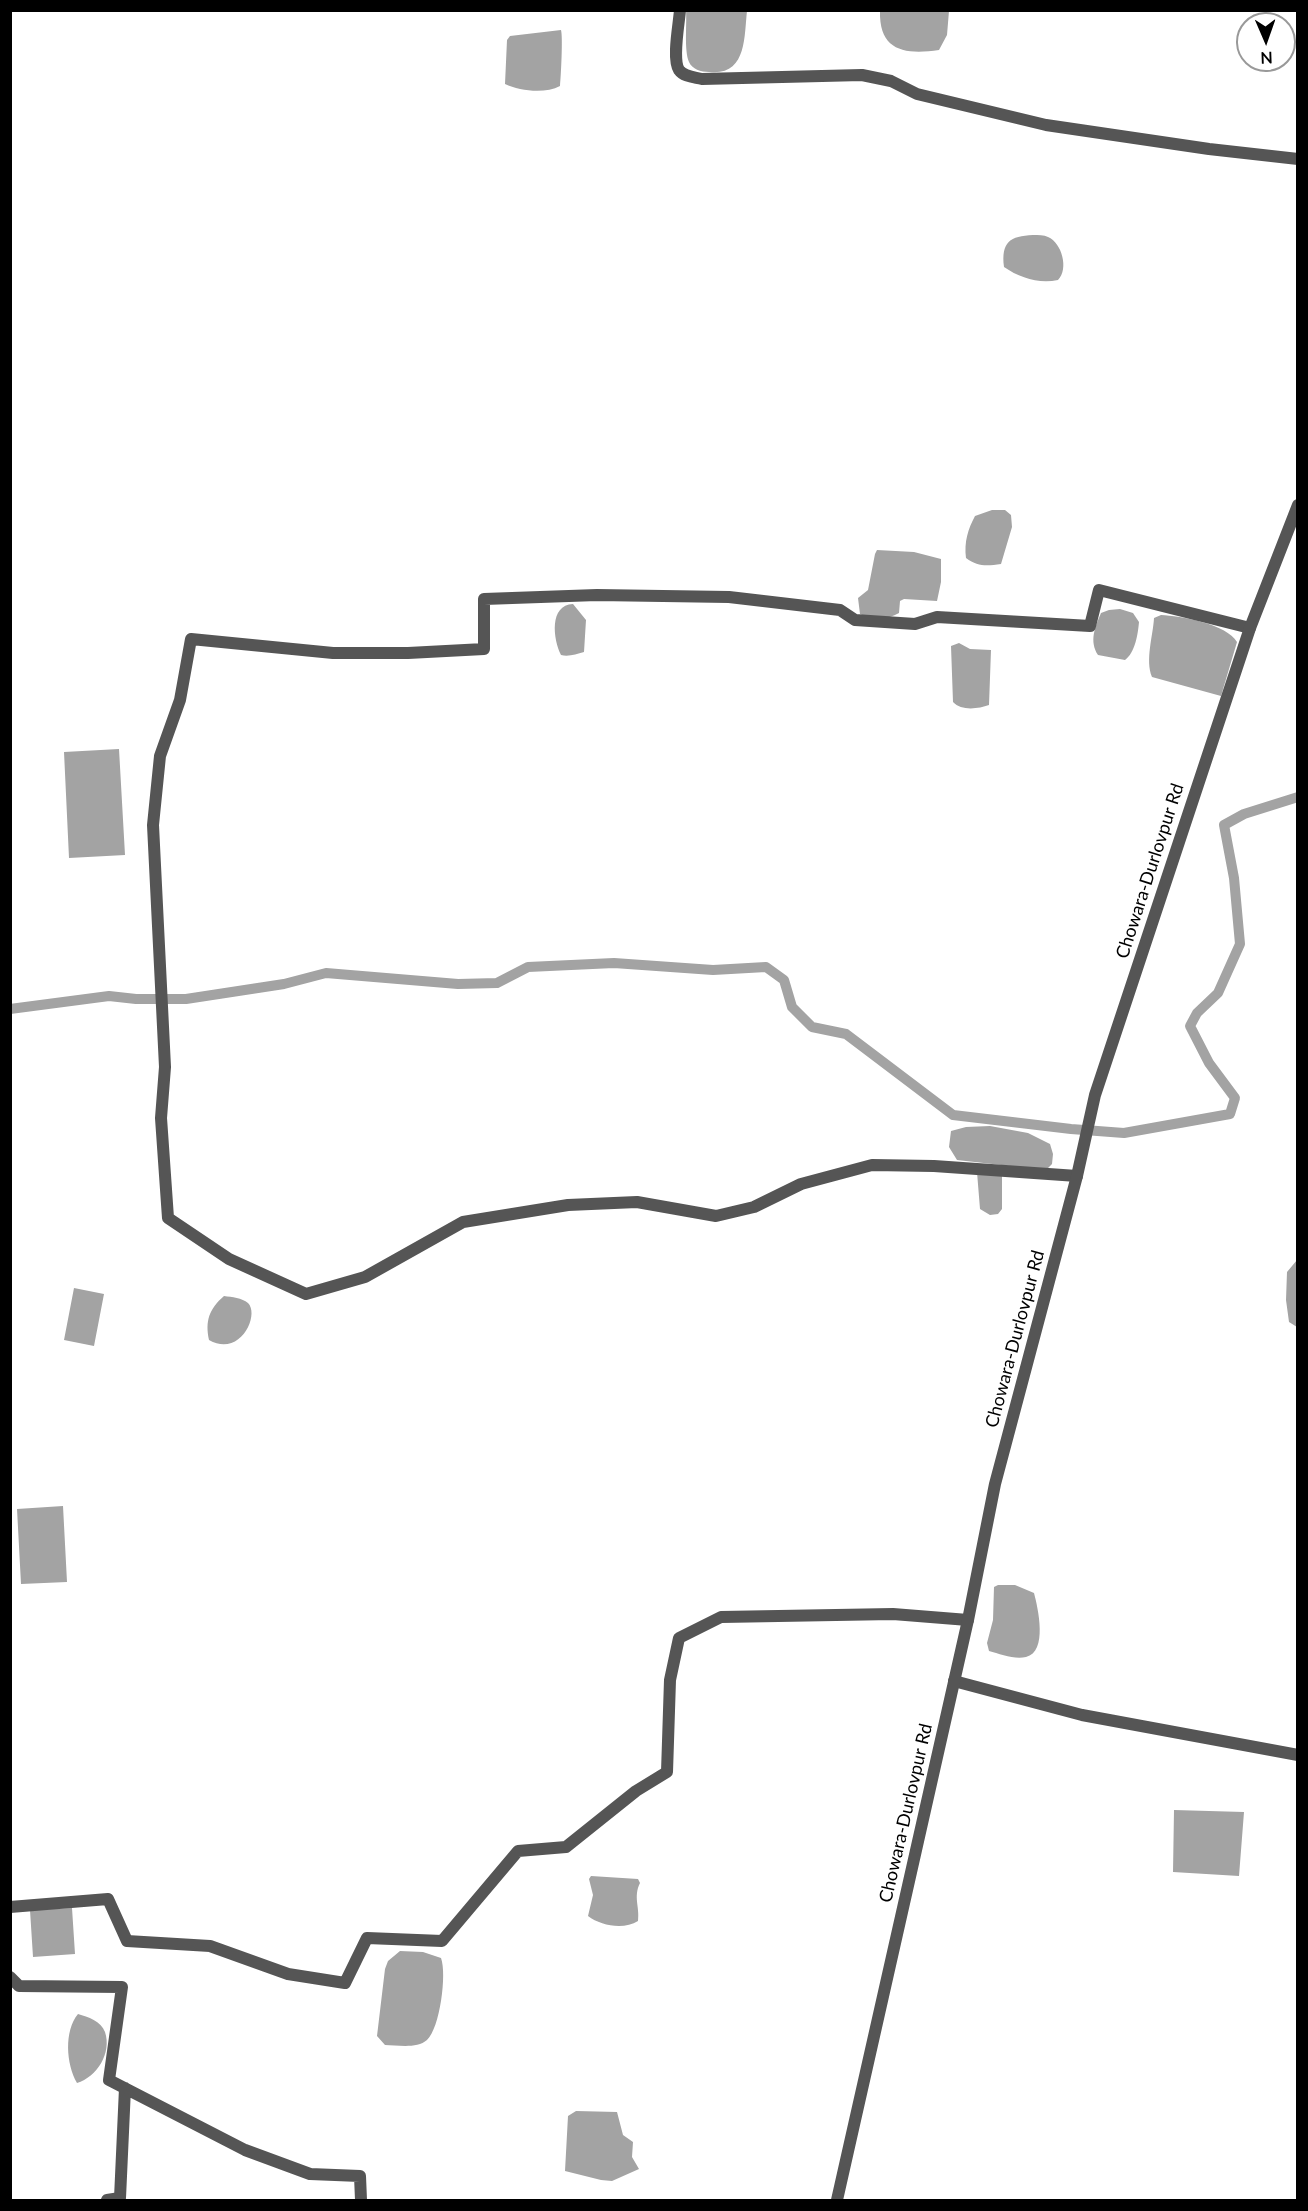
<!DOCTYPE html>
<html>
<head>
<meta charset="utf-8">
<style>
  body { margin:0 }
  #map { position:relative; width:1308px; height:2211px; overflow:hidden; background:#fff; font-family:Lato,sans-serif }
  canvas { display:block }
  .frame { position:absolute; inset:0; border:12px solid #000; pointer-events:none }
  .north { position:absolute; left:1236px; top:12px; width:60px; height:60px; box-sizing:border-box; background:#fff; border:2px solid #999; border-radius:50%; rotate:178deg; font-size:16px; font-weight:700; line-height:24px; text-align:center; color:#000 }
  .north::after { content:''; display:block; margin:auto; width:21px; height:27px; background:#000; clip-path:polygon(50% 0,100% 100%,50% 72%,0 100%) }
</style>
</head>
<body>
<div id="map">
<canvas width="1308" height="2211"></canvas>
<div class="frame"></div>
<div class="north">N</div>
</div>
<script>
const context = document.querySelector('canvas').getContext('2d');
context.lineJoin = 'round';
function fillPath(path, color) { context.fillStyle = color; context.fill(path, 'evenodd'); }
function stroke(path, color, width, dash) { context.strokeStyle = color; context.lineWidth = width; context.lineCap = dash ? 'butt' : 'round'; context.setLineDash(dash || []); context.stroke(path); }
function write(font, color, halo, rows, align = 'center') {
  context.font = font + ' Lato,sans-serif'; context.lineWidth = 4.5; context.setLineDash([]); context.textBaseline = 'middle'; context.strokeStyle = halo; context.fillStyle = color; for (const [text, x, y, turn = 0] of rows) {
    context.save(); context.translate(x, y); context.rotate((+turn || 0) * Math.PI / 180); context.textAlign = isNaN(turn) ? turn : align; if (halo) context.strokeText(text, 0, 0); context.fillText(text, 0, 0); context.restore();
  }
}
const water = new Path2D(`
  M686,11H747C744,37 747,76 709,72C701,72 692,69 689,62C684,50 687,24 686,11Z
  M880,11H949L947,35L939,50C905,55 879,51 880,11Z
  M561,30C563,37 561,76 560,86C545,94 520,91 505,84L507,40L510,36Z
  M1033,235C1038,235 1044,235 1048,237C1062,243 1069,269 1058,280C1039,284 1020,278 1004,267C1001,242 1010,236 1033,235Z
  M992,510H1005L1011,515L1012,527L1001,564C987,566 978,567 966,558C964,542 968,529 975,516Z
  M877,550L914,552L941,559V582L937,601L904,599L900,601L899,613C888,620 871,620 860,614L858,598L868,590L875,554Z
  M573,604L586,620L584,652C576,654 569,657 561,655C553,639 549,605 573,604Z
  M1120,609L1133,613L1139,622C1138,634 1135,653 1125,660L1098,655C1089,641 1095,627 1101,613L1109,610Z
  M1161,615C1180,616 1227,624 1237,642L1221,696L1152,677C1145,660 1153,636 1154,618Z
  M959,643L970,649L991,650L989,705C978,709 961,711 953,702L951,646Z
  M119,749L125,855L69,858L64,752Z
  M990,1126L1028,1133L1050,1144L1053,1154L1052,1164L1046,1170L957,1160L949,1147L951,1131L966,1127Z
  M977,1172L1002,1174V1209L998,1214L990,1215L980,1209Z
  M1297,1260V1327L1289,1322L1286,1300L1287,1272Z
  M74,1288L104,1294L94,1346L64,1340Z
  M224,1296C232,1297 242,1298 248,1303C260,1315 240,1358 209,1340C205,1321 209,1309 224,1296Z
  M63,1506L67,1582L21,1584L17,1509Z
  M998,1585H1015L1034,1593C1038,1608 1048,1652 1026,1657C1015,1660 1000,1654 989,1651L987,1643L993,1620L994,1587Z
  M1174,1810L1244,1812L1239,1876L1173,1872Z
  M591,1876L638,1879L640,1883C633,1897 640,1907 638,1921C624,1930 601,1926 588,1916L593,1895L589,1879Z
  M72,1908L75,1954L33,1957L30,1910Z
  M400,1951L423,1952L441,1958C447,1974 440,2028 427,2040C417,2049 397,2045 385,2045L377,2036L385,1969L388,1961Z
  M78,2014C88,2017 101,2021 105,2032C112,2053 97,2077 77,2083C66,2064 64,2031 78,2014Z
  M576,2111L617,2112L623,2135L633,2142L632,2157L639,2169L612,2181L601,2180L565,2171L568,2116Z`);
const canal = new Path2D(`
  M10,1009L109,996L136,999H186L284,984L326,973L458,984L497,983L528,967L614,963L713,970L766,967L784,980L792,1007L812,1027L846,1034L953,1115L1071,1129L1124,1133L1230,1114L1235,1098L1209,1063L1190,1026L1197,1013L1218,993L1240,944L1234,878L1224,825L1244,814L1298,797`);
const minor = new Path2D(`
  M680,10C679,24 672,59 679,70C684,77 694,77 702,79L862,75L891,81L917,94L1046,125L1209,149L1298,159
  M1077,1176L934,1166L872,1165L801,1184L754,1207L716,1216L637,1202L568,1205L463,1222L365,1277L306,1294L229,1259L168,1218L161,1118L165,1067L153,825L160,756L180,700L191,639L333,653H408L484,649V599L597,595L729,597L840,610L855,620L915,624L937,617L1090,626L1099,590L1250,628
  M954,1681L1082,1715L1298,1755
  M10,1907L108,1899L127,1941L210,1946L288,1974L345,1983L367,1938L442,1941L518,1851L566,1847L636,1791L667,1772L670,1680L679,1638L721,1617L893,1614L968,1620
  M10,1977L19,1986L122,1987L109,2080L245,2150L310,2174L360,2176L361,2200
  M107,2200L120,2198L125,2088`);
const tertiary = new Path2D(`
  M837,2200L968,1620L995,1484L1077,1176L1095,1095L1250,628L1298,505`);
const streetNames = [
  ["Chowara-Durlovpur Rd",1150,871,-72],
  ["Chowara-Durlovpur Rd",1015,1339,-75],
  ["Chowara-Durlovpur Rd",906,1813,-77]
];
fillPath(water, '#a3a3a3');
stroke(canal, '#a3a3a3', 10);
stroke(minor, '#555', 12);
stroke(tertiary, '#555', 12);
write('18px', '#000', '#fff', streetNames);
</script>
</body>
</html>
